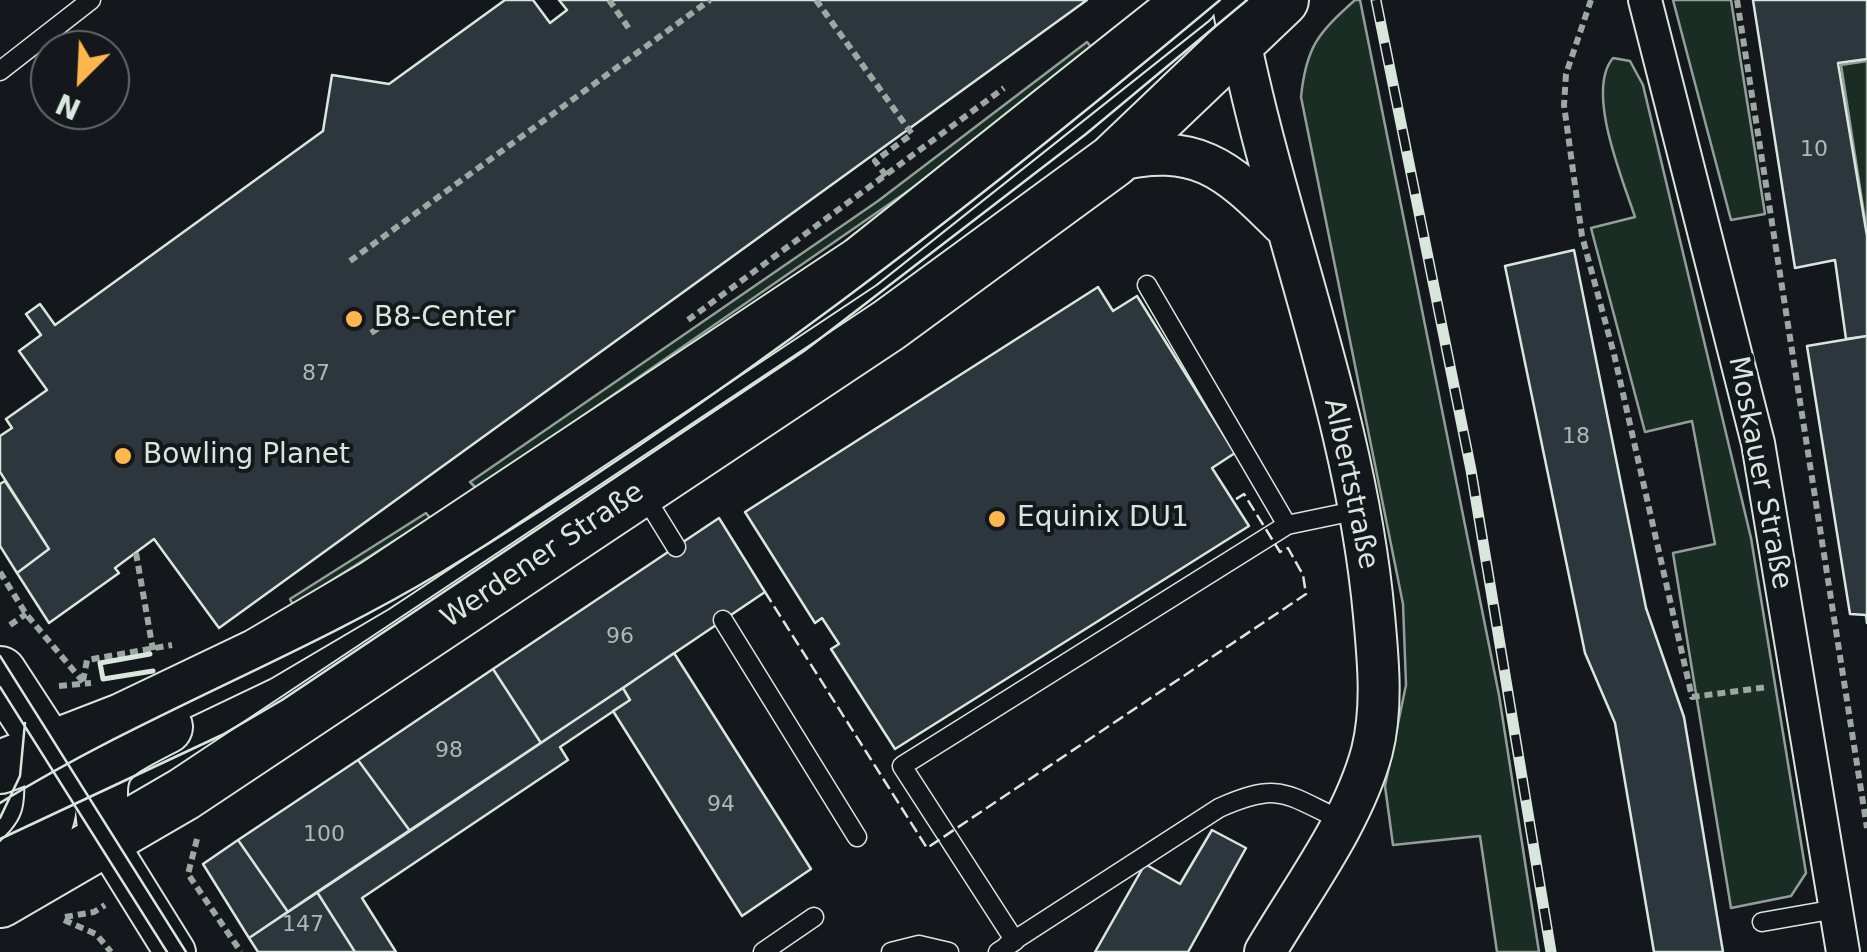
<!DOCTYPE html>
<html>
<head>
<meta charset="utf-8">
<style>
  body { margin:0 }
  #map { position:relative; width:1867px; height:952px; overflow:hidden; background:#14181c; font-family:"DejaVu Sans",sans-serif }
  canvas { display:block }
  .north { position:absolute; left:30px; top:30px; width:100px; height:100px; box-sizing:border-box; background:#14181c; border:2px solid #626a69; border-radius:50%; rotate:204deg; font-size:28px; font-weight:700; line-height:40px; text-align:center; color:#d8e6dc }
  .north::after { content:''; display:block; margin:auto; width:35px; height:45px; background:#ffb74d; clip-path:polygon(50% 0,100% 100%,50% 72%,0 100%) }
</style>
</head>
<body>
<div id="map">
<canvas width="1867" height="952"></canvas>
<div class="north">N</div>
</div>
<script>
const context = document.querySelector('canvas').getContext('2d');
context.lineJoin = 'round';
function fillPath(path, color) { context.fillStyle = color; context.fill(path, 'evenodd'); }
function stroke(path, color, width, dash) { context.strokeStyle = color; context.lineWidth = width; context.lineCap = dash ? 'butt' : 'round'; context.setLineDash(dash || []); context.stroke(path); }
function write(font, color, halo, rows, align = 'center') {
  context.font = font + ' "DejaVu Sans",sans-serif'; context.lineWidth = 8; context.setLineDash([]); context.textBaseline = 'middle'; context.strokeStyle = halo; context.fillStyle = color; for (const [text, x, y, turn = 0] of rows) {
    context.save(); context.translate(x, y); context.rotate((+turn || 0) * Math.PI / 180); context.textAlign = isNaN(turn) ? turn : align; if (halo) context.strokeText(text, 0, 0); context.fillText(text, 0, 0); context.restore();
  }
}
const green = new Path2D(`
  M1355,0H1360L1499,695L1539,952H1497L1480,836L1393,845L1385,786L1406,685L1403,604L1301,97C1306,47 1318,33 1355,0Z
  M1673,0H1731L1765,214L1731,220Z
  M1087,42L1091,47L937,171L477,489L470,482L878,201Z
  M1613,58L1630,61L1643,85L1751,538L1806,873L1791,896L1731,908L1673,553L1715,544L1692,421L1645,432L1591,228L1635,217C1623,180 1585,91 1613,58Z
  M1867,61V233L1841,65Z
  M426,513L430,518L293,605L290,599Z`);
const building = new Path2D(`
  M505,0H533L550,23L567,10L559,0H1087L219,628L154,539L115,568L119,573L49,623L17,573L49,549L0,472V436L12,428L6,419L47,390L19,351L41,335L26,314L40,304L55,325L323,131L332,75L389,84Z
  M1753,0H1867V59L1838,63L1867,236V336L1846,339L1835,260L1795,268Z
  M1574,250L1646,608L1684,717L1723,952H1654L1615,723L1585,653L1505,266Z
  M1098,287L1113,311L1137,296L1235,453L1212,468L1249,526L895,749L831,649L839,644L822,618L815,623L745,512Z
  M1867,336V623L1866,615L1850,614L1807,346Z
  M5,481L49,549L17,573L0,546V484Z
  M719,518L765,592L541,743L493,669Z
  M674,653L811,869L742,916L613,711L630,700L623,688Z
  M493,669L541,743L410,831L358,760Z
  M623,688L630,700L560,747L568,760L362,898L396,952H355L317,892Z
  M358,760L410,831L288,912L238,840Z
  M1212,830L1246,848L1188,952H1095L1145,864L1180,884Z
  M238,840L288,912L249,938L203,864Z
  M317,892L355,952H258L249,938Z`);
const path = new Path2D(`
  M609,0L630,30
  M816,0L912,134L875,161L887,177
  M1591,0L1566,74L1564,105L1582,236L1614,354L1692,697L1768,687
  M1737,0L1867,828
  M350,261L710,0
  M688,320L1004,88
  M371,333L392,319
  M136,553L153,650
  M0,572L26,614L85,684
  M10,625L26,614
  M83,681L87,660L172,645
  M59,686L91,683
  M197,839L188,874L241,952
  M65,917L94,912L105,905
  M64,920L96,934L111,952`);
const service = new Path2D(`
  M0,71L91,0
  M1147,285L1287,525
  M644,495L676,547
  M723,620L857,837
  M1762,922L1836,909
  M1007,945L1219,808C1280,781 1285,794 1341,820
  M763,952L814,917
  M891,952L919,945L949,952
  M998,952L1015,941L902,766L1287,525L1359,510`);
const minor = new Path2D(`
  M1645,0L1758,443L1843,952`);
const tertiary = new Path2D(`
  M1232,0C1269,207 1355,405 1374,615C1378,659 1383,707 1372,751C1353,822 1302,889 1265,952
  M1113,161C1196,142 1225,167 1282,224
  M106,841L175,952`);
const primary = new Path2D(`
  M0,673L67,776
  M0,767L122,720L258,655L375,586L861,263L1192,0
  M106,841C95,765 97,762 166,727
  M0,876C56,833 53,813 50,747
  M0,901L184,794L889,325L1113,161L1282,0`);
const tram = new Path2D(`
  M0,656L186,952
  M0,687L167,952
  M0,803C142,715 299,658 442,572C717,406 973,206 1220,0
  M0,818L20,776L25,723
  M0,839L222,735L282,700L804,351L1086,134L1247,0`);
const rail = new Path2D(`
  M1376,0L1471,470L1551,952`);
const fence = new Path2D(`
  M765,592L927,848L1306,594L1303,575L1288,548L1280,552L1244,494L1233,501`);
const wall = new Path2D(`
  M150,654L100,663L103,679L153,671`);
const markers = [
  [354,319,10,"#ffb74d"],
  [123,456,10,"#ffb74d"],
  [997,519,10,"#ffb74d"]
];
const numberNames = [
  ["10",1814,150],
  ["87",316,374],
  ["18",1576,437],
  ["96",620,637],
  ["98",449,751],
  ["94",721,805],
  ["100",324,835],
  ["147",303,925]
];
const poiNames = [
  ["B8-Center",374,319],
  ["Bowling Planet",143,456],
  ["Equinix DU1",1017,519]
];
const streetNames = [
  ["Moskauer Straße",1759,473,79],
  ["Albertstraße",1350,484,78],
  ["Werdener Straße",543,556,-34]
];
fillPath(green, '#1a2d24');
stroke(green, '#939e99', 2.5);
fillPath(building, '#2c363c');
stroke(building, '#d8e6dc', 2.5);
stroke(service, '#d8e6dc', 21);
stroke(minor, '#d8e6dc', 36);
stroke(tertiary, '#d8e6dc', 44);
stroke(primary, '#d8e6dc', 56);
stroke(path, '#9da8a2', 6, [8, 5]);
stroke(service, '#14181c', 18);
stroke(minor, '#14181c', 32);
stroke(tertiary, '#14181c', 40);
stroke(primary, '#14181c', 52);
stroke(tram, '#d8e6dc', 2.5);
stroke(rail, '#d8e6dc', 11);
stroke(rail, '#14181c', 8, [22]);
stroke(fence, '#d8e6dc', 2.5, [12, 5]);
stroke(wall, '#d8e6dc', 5);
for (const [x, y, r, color] of markers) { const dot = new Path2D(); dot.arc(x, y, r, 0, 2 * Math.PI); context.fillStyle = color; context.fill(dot); stroke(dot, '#14181c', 4); }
write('22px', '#adbab4', null, numberNames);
write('28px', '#d8e6dc', '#14181c', poiNames, 'left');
write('28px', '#d8e6dc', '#14181c', streetNames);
</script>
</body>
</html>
